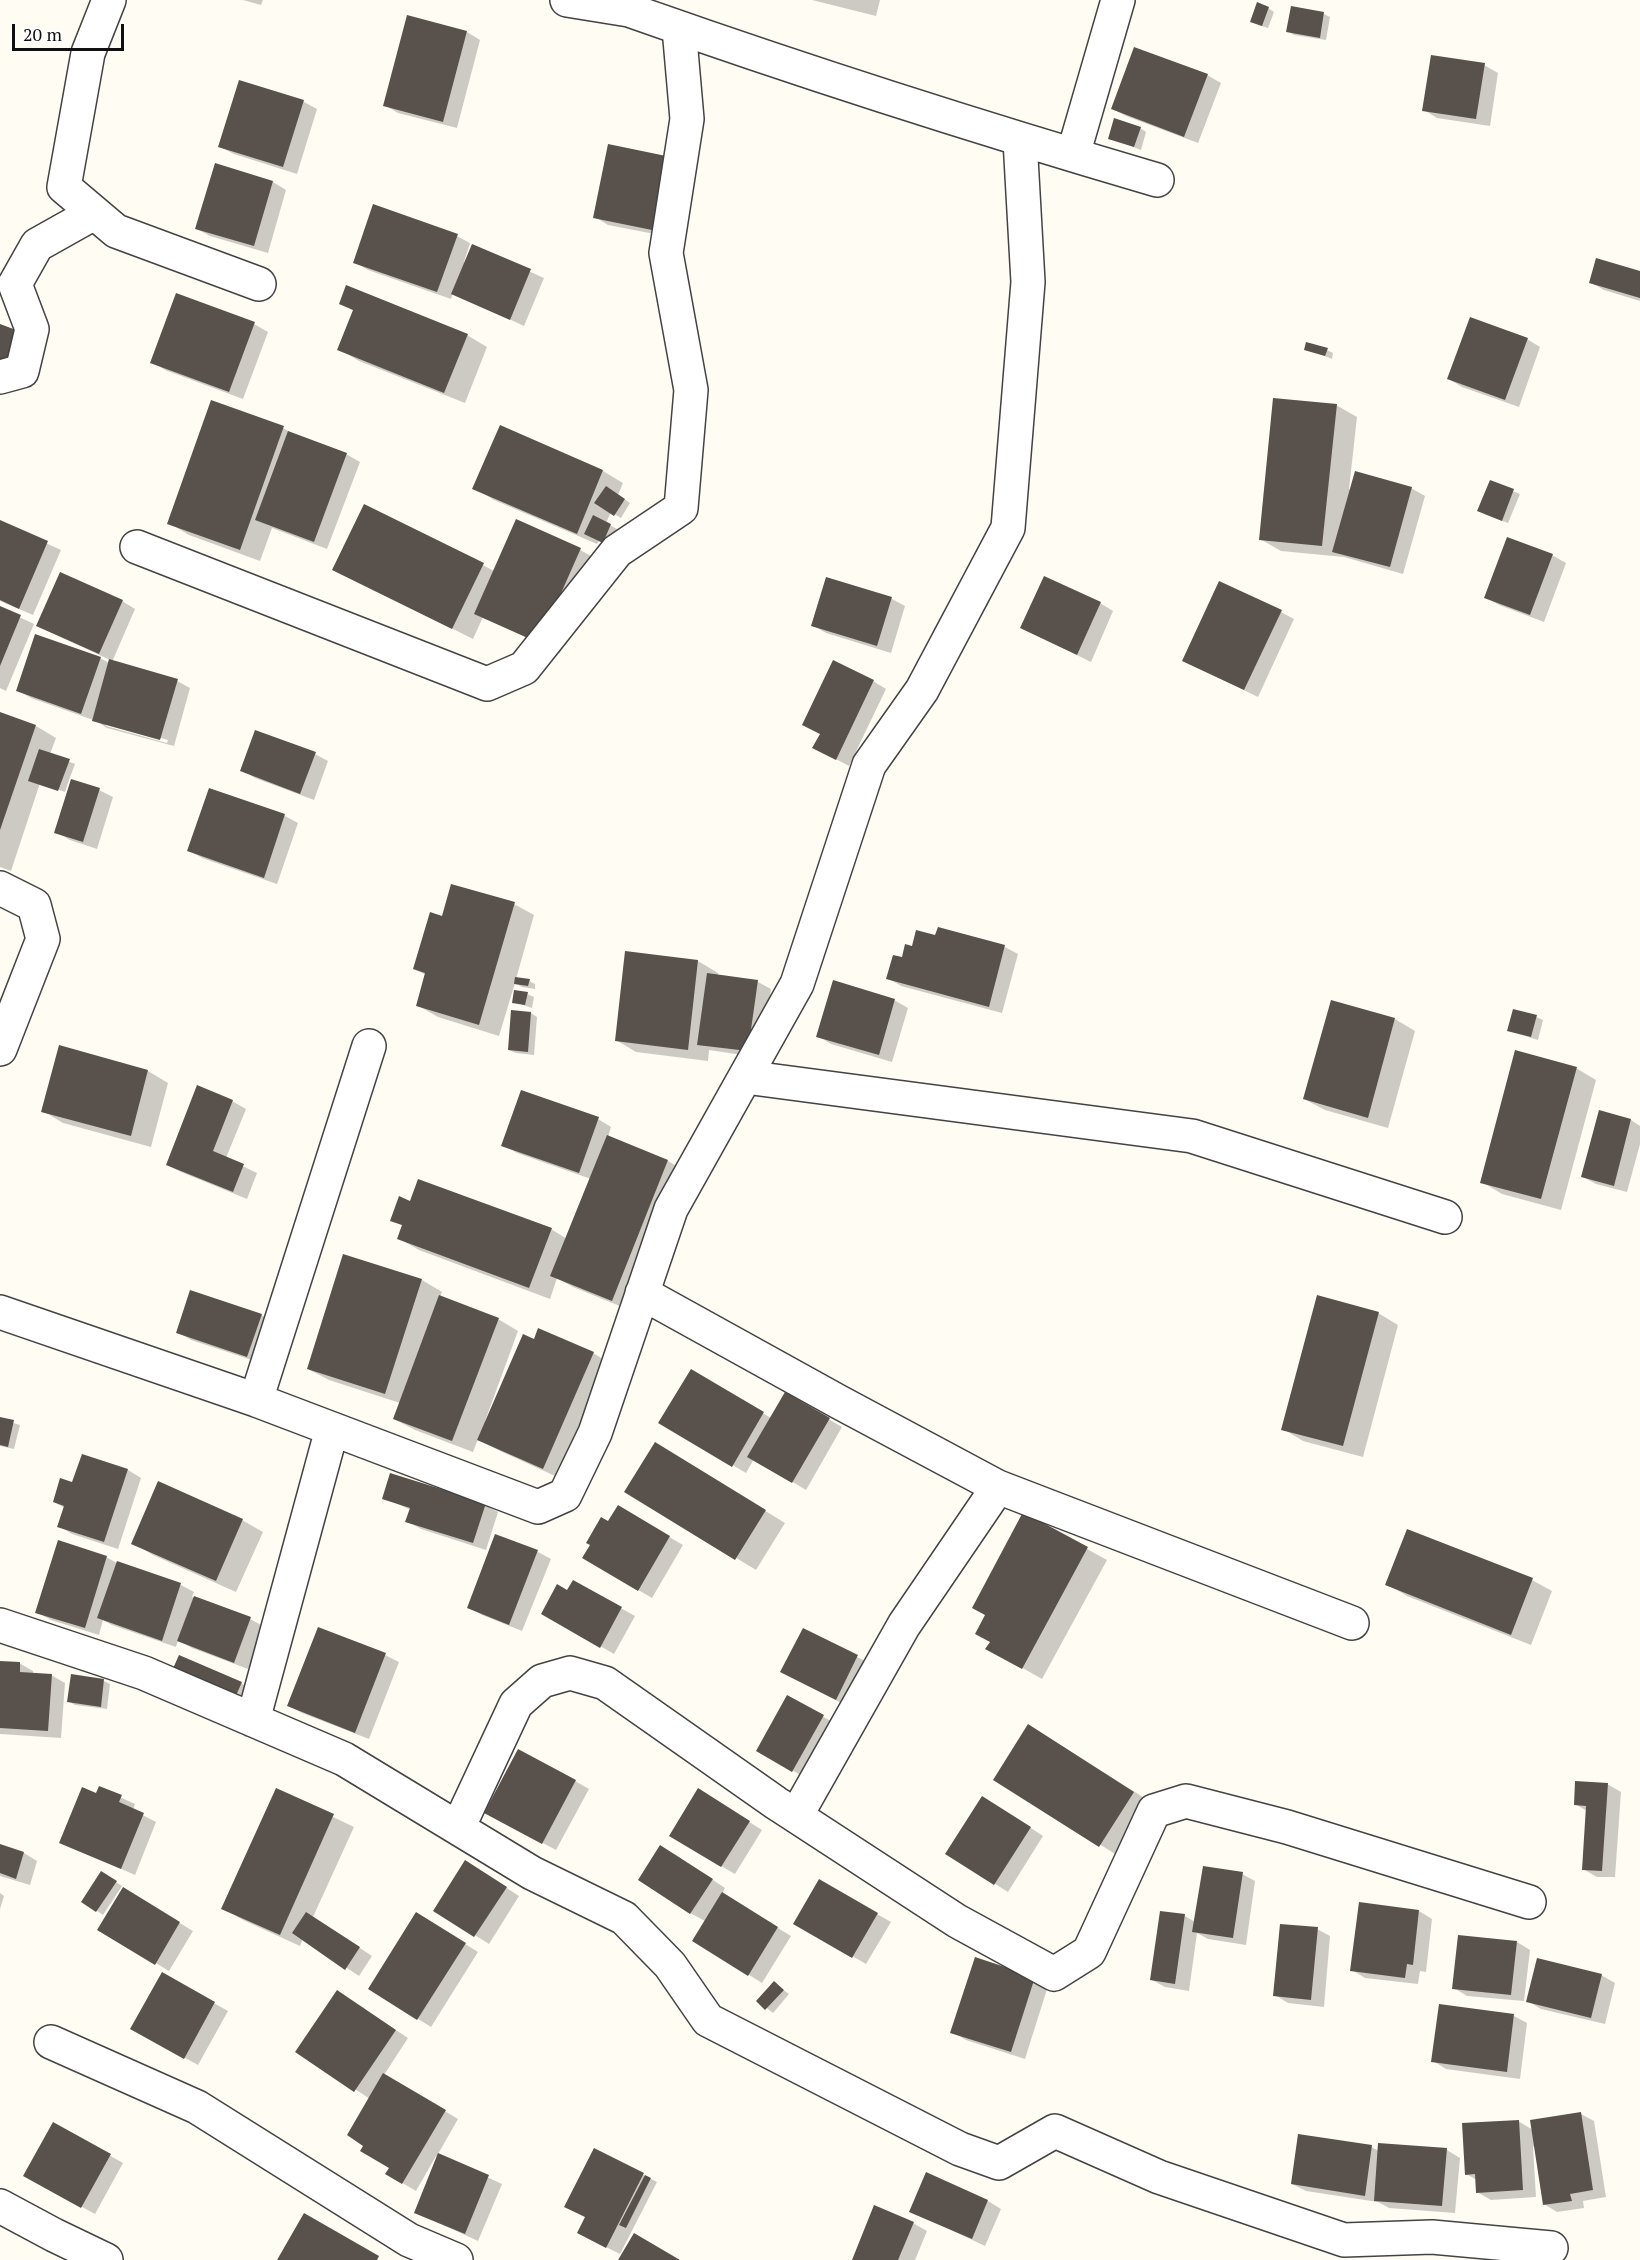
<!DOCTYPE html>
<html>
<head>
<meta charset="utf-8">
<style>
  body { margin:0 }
  #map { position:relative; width:1640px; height:2260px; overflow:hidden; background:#fffdf3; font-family:"PT Serif",serif }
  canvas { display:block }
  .scale { position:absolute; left:12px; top:24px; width:112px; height:27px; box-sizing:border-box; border:3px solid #101010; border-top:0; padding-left:8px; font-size:18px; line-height:21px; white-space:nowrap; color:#101010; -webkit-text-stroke:4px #fff; paint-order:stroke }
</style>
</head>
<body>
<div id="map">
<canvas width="1640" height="2260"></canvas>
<div class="scale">20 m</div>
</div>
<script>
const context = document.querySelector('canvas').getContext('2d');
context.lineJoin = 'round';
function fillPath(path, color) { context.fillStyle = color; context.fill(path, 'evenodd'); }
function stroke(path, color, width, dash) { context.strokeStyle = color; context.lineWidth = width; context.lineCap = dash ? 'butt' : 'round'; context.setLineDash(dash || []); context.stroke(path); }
const shadow = new Path2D(`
  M243,0H263L261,5Z
  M812,0H880L876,16Z
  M1268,8L1274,12L1268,28L1258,25Z
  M1324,14L1330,17L1326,40L1294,35L1288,31Z
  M408,17L467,32L480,40L457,128L398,113L385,105Z
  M1484,65L1498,73L1490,126L1437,118L1424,110Z
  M1207,75L1221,83L1198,143L1126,116L1113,109Z
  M240,81L304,102L317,109L297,174L234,154L220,147Z
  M1140,128L1146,132L1141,150L1110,138Z
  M609,145L670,237L608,225L595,217Z
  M216,165L273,182L286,190L268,253L210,236L197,229Z
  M457,236L470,243L464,262H466L473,246L544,278L524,326L453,293L451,299L368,270L355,262Z
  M1640,272V301L1604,290L1590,282Z
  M341,303L467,335L487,347L465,403L359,361L339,349L354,311Z
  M254,324L268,332L243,399L165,370L152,362Z
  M1527,339L1540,347L1519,407L1462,387L1449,379Z
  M1306,349L1327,350L1333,353L1332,359Z
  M1336,405L1357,417L1349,489L1411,488L1425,496L1403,574L1344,557L1281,551L1260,539Z
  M500,427L603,471L623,483L618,495L630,503L621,518L611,512L606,523L617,529L609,546L599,541L597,544L494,500L474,488Z
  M283,428L295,435L346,454L360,462L327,549L272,528L260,561L189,535L169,523Z
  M1490,482L1520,494L1508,523L1485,514Z
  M516,521L580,550L601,561L560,653L483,617L473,639L334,569L483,565L494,571Z
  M0,522L61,550L33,615L0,601Z
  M1552,555L1566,563L1544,622L1499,605L1486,597Z
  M827,578L892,599L905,606L891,653L826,633L812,625Z
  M122,601L135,609L112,662L177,681L190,688L174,746L107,728L96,721L31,698L17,690L100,658L109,663L110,660L38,626ZM106,723L168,740L167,743L106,726Z
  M1100,603L1113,611L1091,662L1022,628Z
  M0,608L34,624L6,691L0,688Z
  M1281,612L1294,619L1258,697L1184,661Z
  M873,681L886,689L849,766L828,755Z
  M0,714L36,726L56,738L50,754L75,764L69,780L99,790L113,797L97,849L70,840L56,832L72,781L69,780L65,792L40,783L11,871L0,867Z
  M315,754L328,761L314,800L255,778L242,770Z
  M210,790L285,816L298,823L277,884L202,858L189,850Z
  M514,904L534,915L516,979L529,981L535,984V989L522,987L515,983L499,1036L438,1017L417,1005L426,975L414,969L443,918Z
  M1005,947L1018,954L1002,1013L901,986L888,978L913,948Z
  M626,953L698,961L718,973V976L758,982L771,989L762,1058L709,1050L708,1061L636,1052L616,1040Z
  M527,994L534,997L532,1008L514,1002Z
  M894,1000L908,1008L892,1062L831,1044L818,1036Z
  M531,1013L537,1017L534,1055L516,1053L509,1050Z
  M1536,1017L1543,1020L1538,1040L1509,1031Z
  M1395,1019L1415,1031L1388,1128L1325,1110L1304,1099Z
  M60,1047L148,1071L168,1083L151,1147L63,1123L43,1111Z
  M1576,1068L1596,1080L1561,1210L1502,1194L1482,1182Z
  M232,1101L246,1109L226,1158L257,1173L247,1199L181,1172L167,1165Z
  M1600,1112L1631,1120L1640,1126V1144L1627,1192L1596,1184L1583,1177Z
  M598,1119L611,1127L608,1137L668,1161L688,1173L632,1311L573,1287L557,1278L550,1299L419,1250L398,1238L403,1226L392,1220L411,1202L551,1229L567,1239L591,1179L517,1153L503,1145Z
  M344,1256L422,1280L442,1292L440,1297L498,1319L518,1331L485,1421L487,1422L534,1341L593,1353L613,1365L564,1480L500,1451L478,1439L473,1452L415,1430L394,1419L400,1403L329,1380L308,1369Z
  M1378,1313L1398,1325L1363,1457L1303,1441L1283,1429Z
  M261,1315L274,1323L261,1363L191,1340L178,1332Z
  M691,1371L771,1418L785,1394L842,1427L806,1490L754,1459L746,1473L661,1423Z
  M0,1419L20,1425L14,1449L0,1446Z
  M83,1456L128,1470L141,1478L118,1549L72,1534L59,1526L65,1508L54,1502L73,1484Z
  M676,1456L785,1523L756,1570L626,1491Z
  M384,1498L485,1505L498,1512L486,1550L421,1529L407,1521L411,1510Z
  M618,1507L683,1545L652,1598L584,1558Z
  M242,1520L263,1532L236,1592L153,1555L133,1543Z
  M496,1535L538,1552L551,1559L522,1631L482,1615L468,1607Z
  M1087,1549L1107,1560L1042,1679L987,1648L992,1642L987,1614Z
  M106,1557L117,1563L181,1585L194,1592L192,1597L250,1619L263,1626L248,1669L192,1648L178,1640L176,1647L112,1625L103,1620L99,1635L51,1620L37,1612Z
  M1532,1580L1552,1591L1531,1645L1407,1596L1387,1584Z
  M574,1582L635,1616L614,1654L543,1613L568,1592Z
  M803,1630L871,1664L849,1707L795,1679Z
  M385,1655L399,1662L369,1739L302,1713L289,1706Z
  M0,1662L19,1663L33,1671V1674L51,1675L65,1683L61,1738L0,1734Z
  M72,1676L104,1681L110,1684L107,1709L75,1705L68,1701Z
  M179,1676L241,1683L247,1687L241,1703Z
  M788,1697L836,1724L806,1778L758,1751Z
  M1049,1738L1154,1804L1120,1857L995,1779Z
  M575,1781L589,1789L556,1850L499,1820Z
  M1607,1784L1621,1792L1615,1877H1597L1583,1869L1587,1811L1575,1804Z
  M100,1788L135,1804L133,1810L156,1822L135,1875L61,1842Z
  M277,1790L354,1827L313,1917L372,1956L359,1976L303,1939L300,1946L243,1920L223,1908Z
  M711,1798L762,1830L735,1874L721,1866Z
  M996,1805L1043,1836L1008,1892L947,1854Z
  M0,1846L24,1853L37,1861L30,1885L0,1876Z
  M674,1854L725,1888L722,1894L791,1936L762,1983L694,1940L705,1921L690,1913Z
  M479,1870L519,1896L489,1944L435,1910Z
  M1242,1874L1255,1881L1246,1945L1208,1939L1197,1933L1189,1991L1165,1987L1152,1980L1161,1913L1185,1916L1195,1922Z
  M107,1876L122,1886L103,1915L83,1901Z
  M819,1881L891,1922L866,1964L795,1923Z
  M123,1889L193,1931L169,1971L99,1929Z
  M0,1893L4,1896L0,1909Z
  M1360,1904L1419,1911L1432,1919L1426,1972L1420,1971L1418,1984L1365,1978L1352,1970Z
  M430,1922L478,1952L431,2027L370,1989Z
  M1317,1929L1330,1936L1324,2007L1288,2003L1275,1995Z
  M1517,1942L1530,1950L1524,2001L1467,1996L1454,1988Z
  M976,1959L1048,1986L1025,2059L966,2040L952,2032Z
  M162,1974L228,2011L198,2065L132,2029Z
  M1601,1975L1615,1983L1605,2024L1541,2009L1528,2001Z
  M774,1983L789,1994L773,2013L758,2001Z
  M338,1992L408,2038L384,2075L458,2119L438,2154L502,2184L478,2241L415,2212L438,2157L436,2156L416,2191L387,2174L391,2167L370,2099L297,2051Z
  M1440,2005L1514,2016L1527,2023L1520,2079L1446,2069L1433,2061Z
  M1581,2114L1594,2121L1606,2197L1583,2201L1584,2208L1557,2212L1544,2204L1535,2146L1533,2147L1536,2197L1491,2200L1477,2192V2180L1466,2174L1518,2121L1533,2130Z
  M54,2124L123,2163L95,2214L25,2176Z
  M1371,2147L1379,2151L1447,2150L1460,2158L1455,2213L1389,2208L1378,2202L1306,2191L1292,2184Z
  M595,2150L657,2182L620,2254L592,2240L587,2217Z
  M988,2201L1001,2209L985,2246L911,2211Z
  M913,2223L927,2231L915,2260H853Z`);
const building = new Path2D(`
  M1257,2L1269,7L1262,26L1250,22Z
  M1291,6L1324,12L1320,38L1286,32Z
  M407,15L467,31L443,122L383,106Z
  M1134,47L1208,74L1184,137L1111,109Z
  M1431,55L1485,63L1476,119L1422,111Z
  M239,80L304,100L283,167L218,147Z
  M1114,118L1141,127L1134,147L1108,139Z
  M608,144L671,157L657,231L593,218Z
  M215,163L273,181L254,246L195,229Z
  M373,204L458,234L437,292L353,263Z
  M472,244L531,269L510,320L451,294Z
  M1596,258L1640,271V298L1589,283Z
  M346,285L468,334L444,393L337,350L353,310L339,304Z
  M176,293L255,322L229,392L150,363Z
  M1470,317L1528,338L1505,400L1447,379Z
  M0,324L24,333L10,371L0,367Z
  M1306,342L1328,348L1325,356L1304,350Z
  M1273,398L1337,404L1322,546L1259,540Z
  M211,400L284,426L240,550L167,524Z
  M500,425L603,470L577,534L472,489Z
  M288,431L347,453L314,542L255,520Z
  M1355,471L1412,487L1390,567L1332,552Z
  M1490,480L1514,489L1502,521L1477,511Z
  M606,486L625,499L614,516L594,503Z
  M364,504L484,563L452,629L332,570Z
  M593,515L611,524L603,543L584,534Z
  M516,519L581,548L539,643L474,614Z
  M0,520L48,541L19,609L0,600Z
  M1507,537L1553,554L1530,615L1484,598Z
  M60,572L123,600L99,654L36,626Z
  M1044,576L1101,602L1077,655L1020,628Z
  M826,577L892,597L877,646L811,626Z
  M1219,581L1282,610L1244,690L1182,661Z
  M0,606L21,615L0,666Z
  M35,634L101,657L81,714L16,691Z
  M109,659L178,679L160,740L92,721Z
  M833,660L874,680L836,760L812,748L820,734L802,725Z
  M0,712L36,725L0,830Z
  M255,730L316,752L300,794L240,771Z
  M39,749L70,759L58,791L28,781Z
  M71,779L100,788L83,842L54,833Z
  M209,788L285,814L264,878L187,851Z
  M451,884L515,902L479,1025L416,1006L425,973L413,969L430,912L442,916Z
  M938,927L1005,945L989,1007L886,979L893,955L902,957L905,944L912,946L916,930L935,935Z
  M625,951L698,960L688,1050L615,1041Z
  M707,973L758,980L748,1051L697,1045Z
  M515,977L530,979L528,986L514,984Z
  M833,980L895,999L879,1055L816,1037Z
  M514,990L528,992L525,1005L512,1003Z
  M1331,1000L1395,1018L1368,1118L1303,1099Z
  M1513,1009L1537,1015L1531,1037L1507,1031Z
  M511,1010L531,1012L528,1052L508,1050Z
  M59,1045L148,1070L131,1136L41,1112Z
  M1515,1050L1577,1067L1541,1199L1480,1183Z
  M197,1085L233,1100L213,1151L244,1164L233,1192L166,1165Z
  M521,1090L599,1117L579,1173L501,1146Z
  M1599,1110L1631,1119L1614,1186L1581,1177Z
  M607,1135L668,1160L612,1301L550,1276Z
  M418,1179L552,1228L529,1288L397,1239L402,1225L390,1221L399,1196L410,1201Z
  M343,1254L422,1279L385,1394L307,1369Z
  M190,1290L262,1314L247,1357L176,1333Z
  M439,1295L499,1318L452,1441L393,1419Z
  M1317,1295L1379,1312L1343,1446L1281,1430Z
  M538,1328L594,1352L543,1469L477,1440L523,1334L534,1339Z
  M691,1369L764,1412L732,1467L658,1423Z
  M785,1392L830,1418L792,1483L747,1457Z
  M0,1417L14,1420L8,1447L0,1445Z
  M655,1442L766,1510L735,1560L624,1492Z
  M82,1454L128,1469L104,1542L57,1527L64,1506L53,1502L60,1478L72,1482Z
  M390,1473L486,1503L473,1543L405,1522L410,1508L382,1499Z
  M158,1481L243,1519L216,1581L131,1544Z
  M618,1505L670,1536L638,1591L582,1558L590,1545L586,1543L601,1517L608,1521Z
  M1023,1512L1088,1547L1022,1669L985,1649L990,1642L975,1634L985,1615L972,1608Z
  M1407,1529L1533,1578L1511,1635L1385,1585Z
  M495,1534L538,1550L509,1625L467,1608Z
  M58,1540L107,1556L85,1628L35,1613Z
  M117,1561L181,1583L162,1641L97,1618Z
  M573,1580L622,1607L600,1648L541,1614L557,1584L567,1590Z
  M194,1596L251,1617L234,1663L177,1641Z
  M318,1627L386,1653L355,1733L287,1706Z
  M803,1628L858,1655L836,1700L780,1672Z
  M179,1655L242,1682L234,1700L171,1673Z
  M0,1661L20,1662V1672L52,1674L48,1731L0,1728Z
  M71,1674L104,1679L101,1707L67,1702Z
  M787,1695L824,1715L792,1772L756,1751Z
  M1028,1724L1134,1792L1099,1847L993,1780Z
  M518,1749L576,1780L542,1844L484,1813Z
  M1575,1781L1608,1783L1602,1871L1582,1870L1586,1806L1574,1805Z
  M99,1786L122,1795L119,1802L144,1813L121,1869L59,1843L82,1787L96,1793Z
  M276,1788L334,1814L280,1935L221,1909Z
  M698,1788L750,1821L721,1867L669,1836Z
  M982,1796L1031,1827L994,1885L945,1854Z
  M0,1844L24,1852L16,1879L0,1873Z
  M660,1845L713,1879L690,1914L638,1880Z
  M465,1860L507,1887L474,1937L433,1911Z
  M1203,1866L1243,1872L1233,1938L1192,1932Z
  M101,1871L117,1881L96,1912L81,1902Z
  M819,1879L878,1913L852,1958L793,1924Z
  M123,1887L180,1922L155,1965L97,1930Z
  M722,1892L778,1927L748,1976L692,1941Z
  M1359,1902L1419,1910L1413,1965L1407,1964L1405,1978L1350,1971Z
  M1160,1911L1185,1914L1175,1984L1150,1980Z
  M306,1912L360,1947L345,1970L292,1933Z
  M416,1912L466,1943L417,2020L368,1989Z
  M1280,1924L1318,1927L1311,2000L1273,1996Z
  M1458,1935L1517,1941L1511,1995L1452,1989Z
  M975,1957L1035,1977L1011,2052L950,2033Z
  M1537,1958L1602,1974L1591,2018L1526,2002Z
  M162,1972L215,2002L184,2059L130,2029Z
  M774,1981L784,1990L765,2010L756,2001Z
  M337,1990L396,2030L354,2092L295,2052Z
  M1439,2004L1514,2014L1507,2072L1431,2062Z
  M383,2073L446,2110L402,2184L385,2174L389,2168L360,2151L363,2146L347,2135Z
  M1581,2112L1593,2190L1570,2194L1572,2201L1543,2205L1530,2120Z
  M1519,2120L1523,2190L1476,2193L1475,2174L1465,2175L1462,2123Z
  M53,2122L111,2154L81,2208L23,2176Z
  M1298,2134L1372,2145L1365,2196L1291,2184Z
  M1378,2143L1447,2148L1442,2206L1374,2201Z
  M594,2148L644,2173L606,2248L577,2233L585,2217L564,2207Z
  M438,2153L489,2175L465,2234L414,2213Z
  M926,2172L988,2200L972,2239L909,2212Z
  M645,2175L651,2178L626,2228L619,2225Z
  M874,2205L914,2222L898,2260H852Z
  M304,2213L379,2256L377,2260H277Z
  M634,2233L680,2260H618Z`);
const street = new Path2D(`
  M109,0L88,53L64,187L116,231L259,284
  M567,0L629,10L631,0
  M629,10C804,72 980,128 1157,180
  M1073,155L1118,0
  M0,377L22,371L32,329L15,284L37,245L94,213
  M137,547L487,684L524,668L617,551L681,508L691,390L666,253L687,119L679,28
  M0,888L34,905L43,939L0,1049
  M745,1077L1192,1136L1445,1217
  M642,1293L839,1402L998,1487L1352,1623
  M0,1312L256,1400L538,1507L565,1495L595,1433L671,1209L797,984L869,765L922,690L1008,528L1028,282L1020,140
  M256,1400L369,1046
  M0,1625L144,1673L344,1759L532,1873L624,1918L670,1965L708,2020L960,2149L999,2163L1055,2131L1159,2177L1344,2240L1432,2237L1551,2248
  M253,1720L332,1429
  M796,1816L904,1625L998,1487
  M458,1828L516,1704L542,1681L570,1673L605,1683L776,1803L957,1921L1054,1974L1089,1952L1154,1811L1186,1801L1287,1827L1529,1902
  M51,2042L197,2107L409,2240L456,2260
  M0,2206L54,2235L106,2260`);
fillPath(shadow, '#0003');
fillPath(building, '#59514c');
stroke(street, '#434343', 36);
stroke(street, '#fff', 33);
</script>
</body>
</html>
